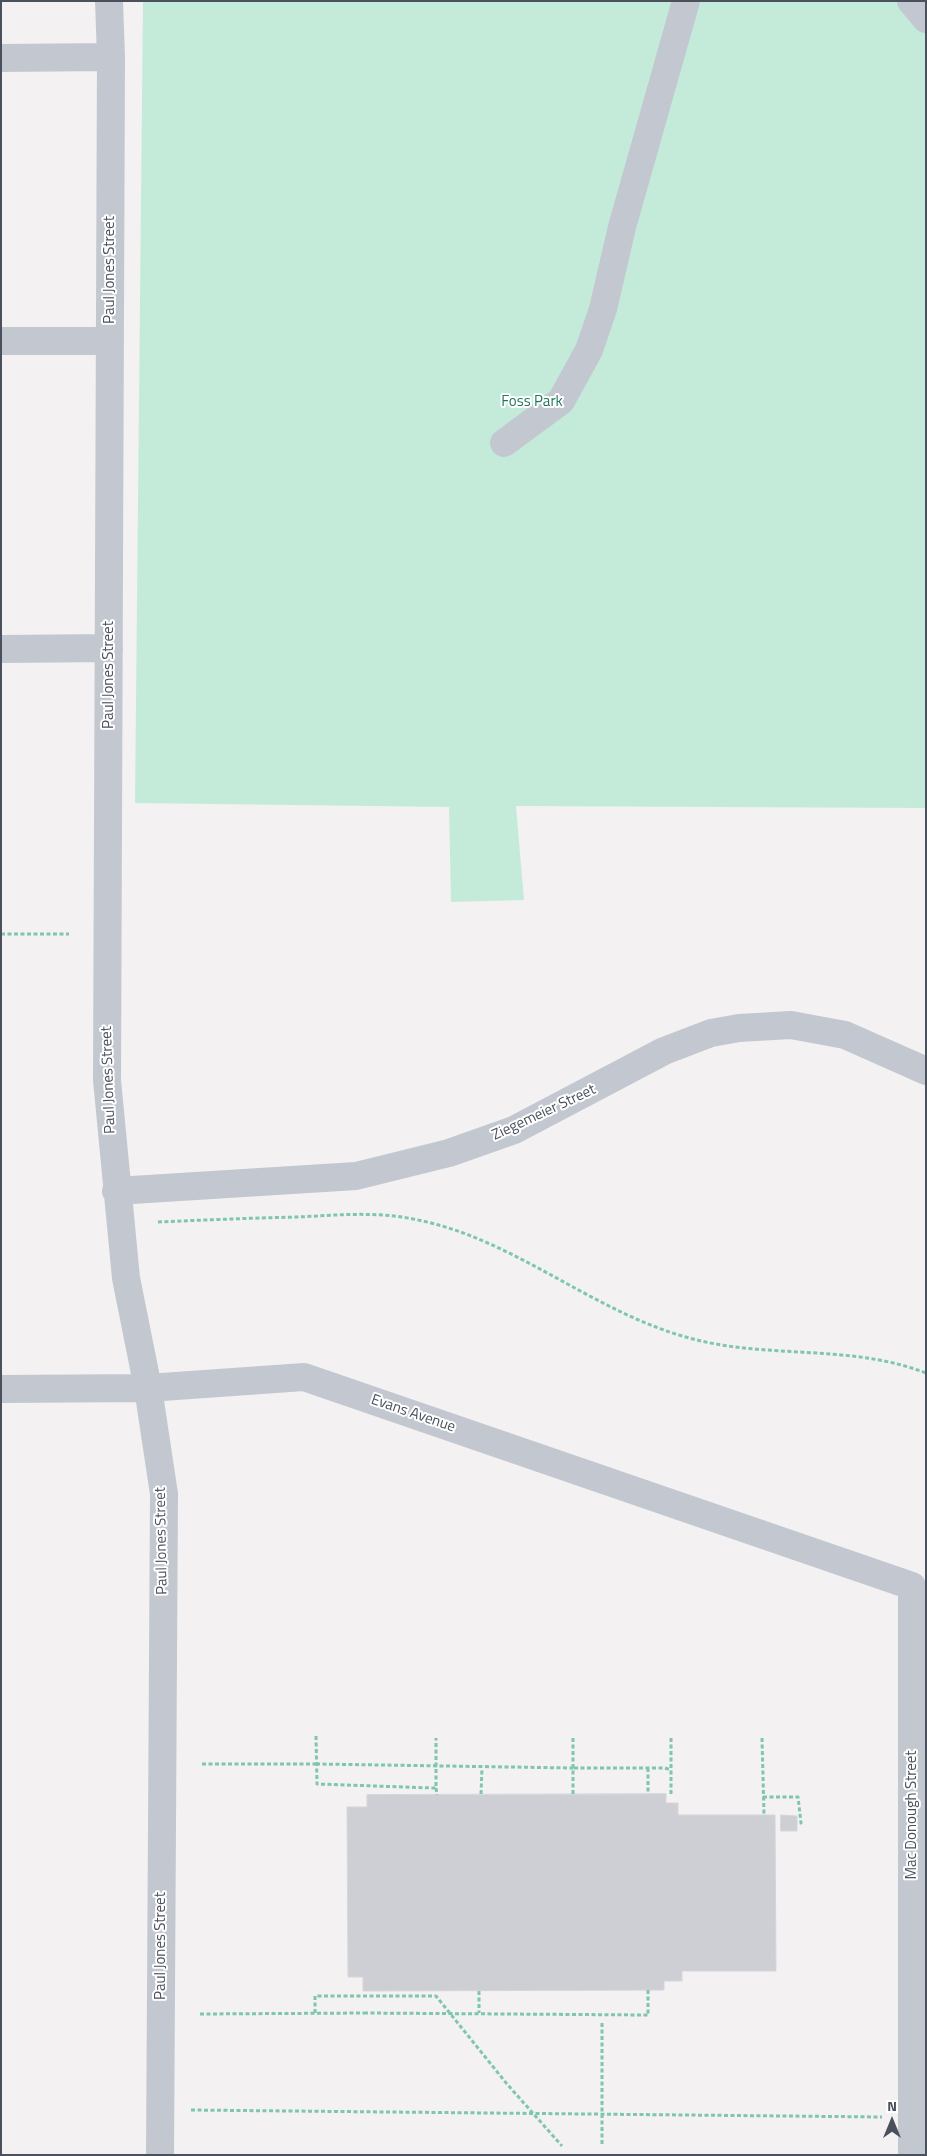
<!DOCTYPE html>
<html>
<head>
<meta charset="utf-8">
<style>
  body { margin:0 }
  #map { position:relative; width:927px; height:2156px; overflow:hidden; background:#f3f1f1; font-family:"Titillium Web",sans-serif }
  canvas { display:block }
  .frame { position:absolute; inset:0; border:2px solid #4a505c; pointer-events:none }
  .north { position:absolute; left:867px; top:2096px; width:50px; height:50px; -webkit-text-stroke:4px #fff; paint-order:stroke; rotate:0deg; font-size:14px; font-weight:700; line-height:20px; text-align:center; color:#4a505c }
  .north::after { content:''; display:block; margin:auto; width:18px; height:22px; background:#4a505c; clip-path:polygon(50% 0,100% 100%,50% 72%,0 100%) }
</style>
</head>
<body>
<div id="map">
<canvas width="927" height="2156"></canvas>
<div class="frame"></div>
<div class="north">N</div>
</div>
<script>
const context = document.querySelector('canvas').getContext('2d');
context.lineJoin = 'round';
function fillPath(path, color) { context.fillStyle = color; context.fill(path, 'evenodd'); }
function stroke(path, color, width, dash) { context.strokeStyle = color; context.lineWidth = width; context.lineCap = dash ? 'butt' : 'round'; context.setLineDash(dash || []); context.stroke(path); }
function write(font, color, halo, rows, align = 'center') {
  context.font = font + ' "Titillium Web",sans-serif'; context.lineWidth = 4; context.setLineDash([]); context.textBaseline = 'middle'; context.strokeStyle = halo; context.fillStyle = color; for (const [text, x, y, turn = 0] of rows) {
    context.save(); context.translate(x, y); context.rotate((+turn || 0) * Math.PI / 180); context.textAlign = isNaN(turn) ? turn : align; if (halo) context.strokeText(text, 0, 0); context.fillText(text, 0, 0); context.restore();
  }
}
const green = new Path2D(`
  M143,1H926V808L516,806L524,900L451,902L449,807L135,803Z`);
const building = new Path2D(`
  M666,1794V1803H678V1815H775L776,1971H682V1981H664V1990L363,1991V1977H348L347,1807H367V1795Z
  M781,1815L797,1816V1831H781Z`);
const path = new Path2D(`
  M1,934H69
  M158,1222C204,1220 251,1218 298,1217C338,1215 378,1211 418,1220C517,1240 595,1314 693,1339C769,1359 851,1344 926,1373
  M316,1736L317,1784L433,1788H436V1738
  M573,1738V1794
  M671,1738V1796
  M762,1738L764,1815
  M202,1764H316
  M574,1768H665L671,1770
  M648,1768V1794
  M436,1788L437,1795
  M481,1794L482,1768
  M763,1797H798L801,1823H797
  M648,1990V2015
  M479,1991V2013
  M315,2013V1996H436L507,2084L562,2146
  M200,2014L364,2013
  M602,2023V2146
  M191,2110L882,2117`);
const minor = new Path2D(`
  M109,1L111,57L107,1080L126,1278L148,1388L164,1494L160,2155
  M911,1L926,19
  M1,58L111,57
  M1,341H110
  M504,443L561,401L589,350L603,309L622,227L686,1
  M1,649L109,648
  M116,1191L356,1176L449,1153L514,1130L664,1051L711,1033L739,1028L791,1025L845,1035L926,1071
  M1,1389L148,1388L304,1377L912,1586V2155`);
const pathBridge = new Path2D(`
  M316,1764L574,1768
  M364,2013L648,2015`);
const streetNames = [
  ["Paul Jones Street",110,270,-90],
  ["Paul Jones Street",109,675,-90],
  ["Paul Jones Street",109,1080,-92],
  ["Ziegemeier Street",544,1113,-25],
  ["Evans Avenue",413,1414,19],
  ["Paul Jones Street",162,1541,-91],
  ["Mac Donough Street",912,1815,-90],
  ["Paul Jones Street",161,1946,-90]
];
const parkNames = [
  ["Foss Park",532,402]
];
fillPath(green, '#c4ebda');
fillPath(building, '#cecfd4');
stroke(building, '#d5d6db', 1);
stroke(path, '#7fc6b0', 3, [4, 2.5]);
stroke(minor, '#c3c8d0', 28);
stroke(pathBridge, '#7fc6b0', 3, [4, 2.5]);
write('15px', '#4a505c', '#fff', streetNames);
write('15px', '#21775c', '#fff', parkNames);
</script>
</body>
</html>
